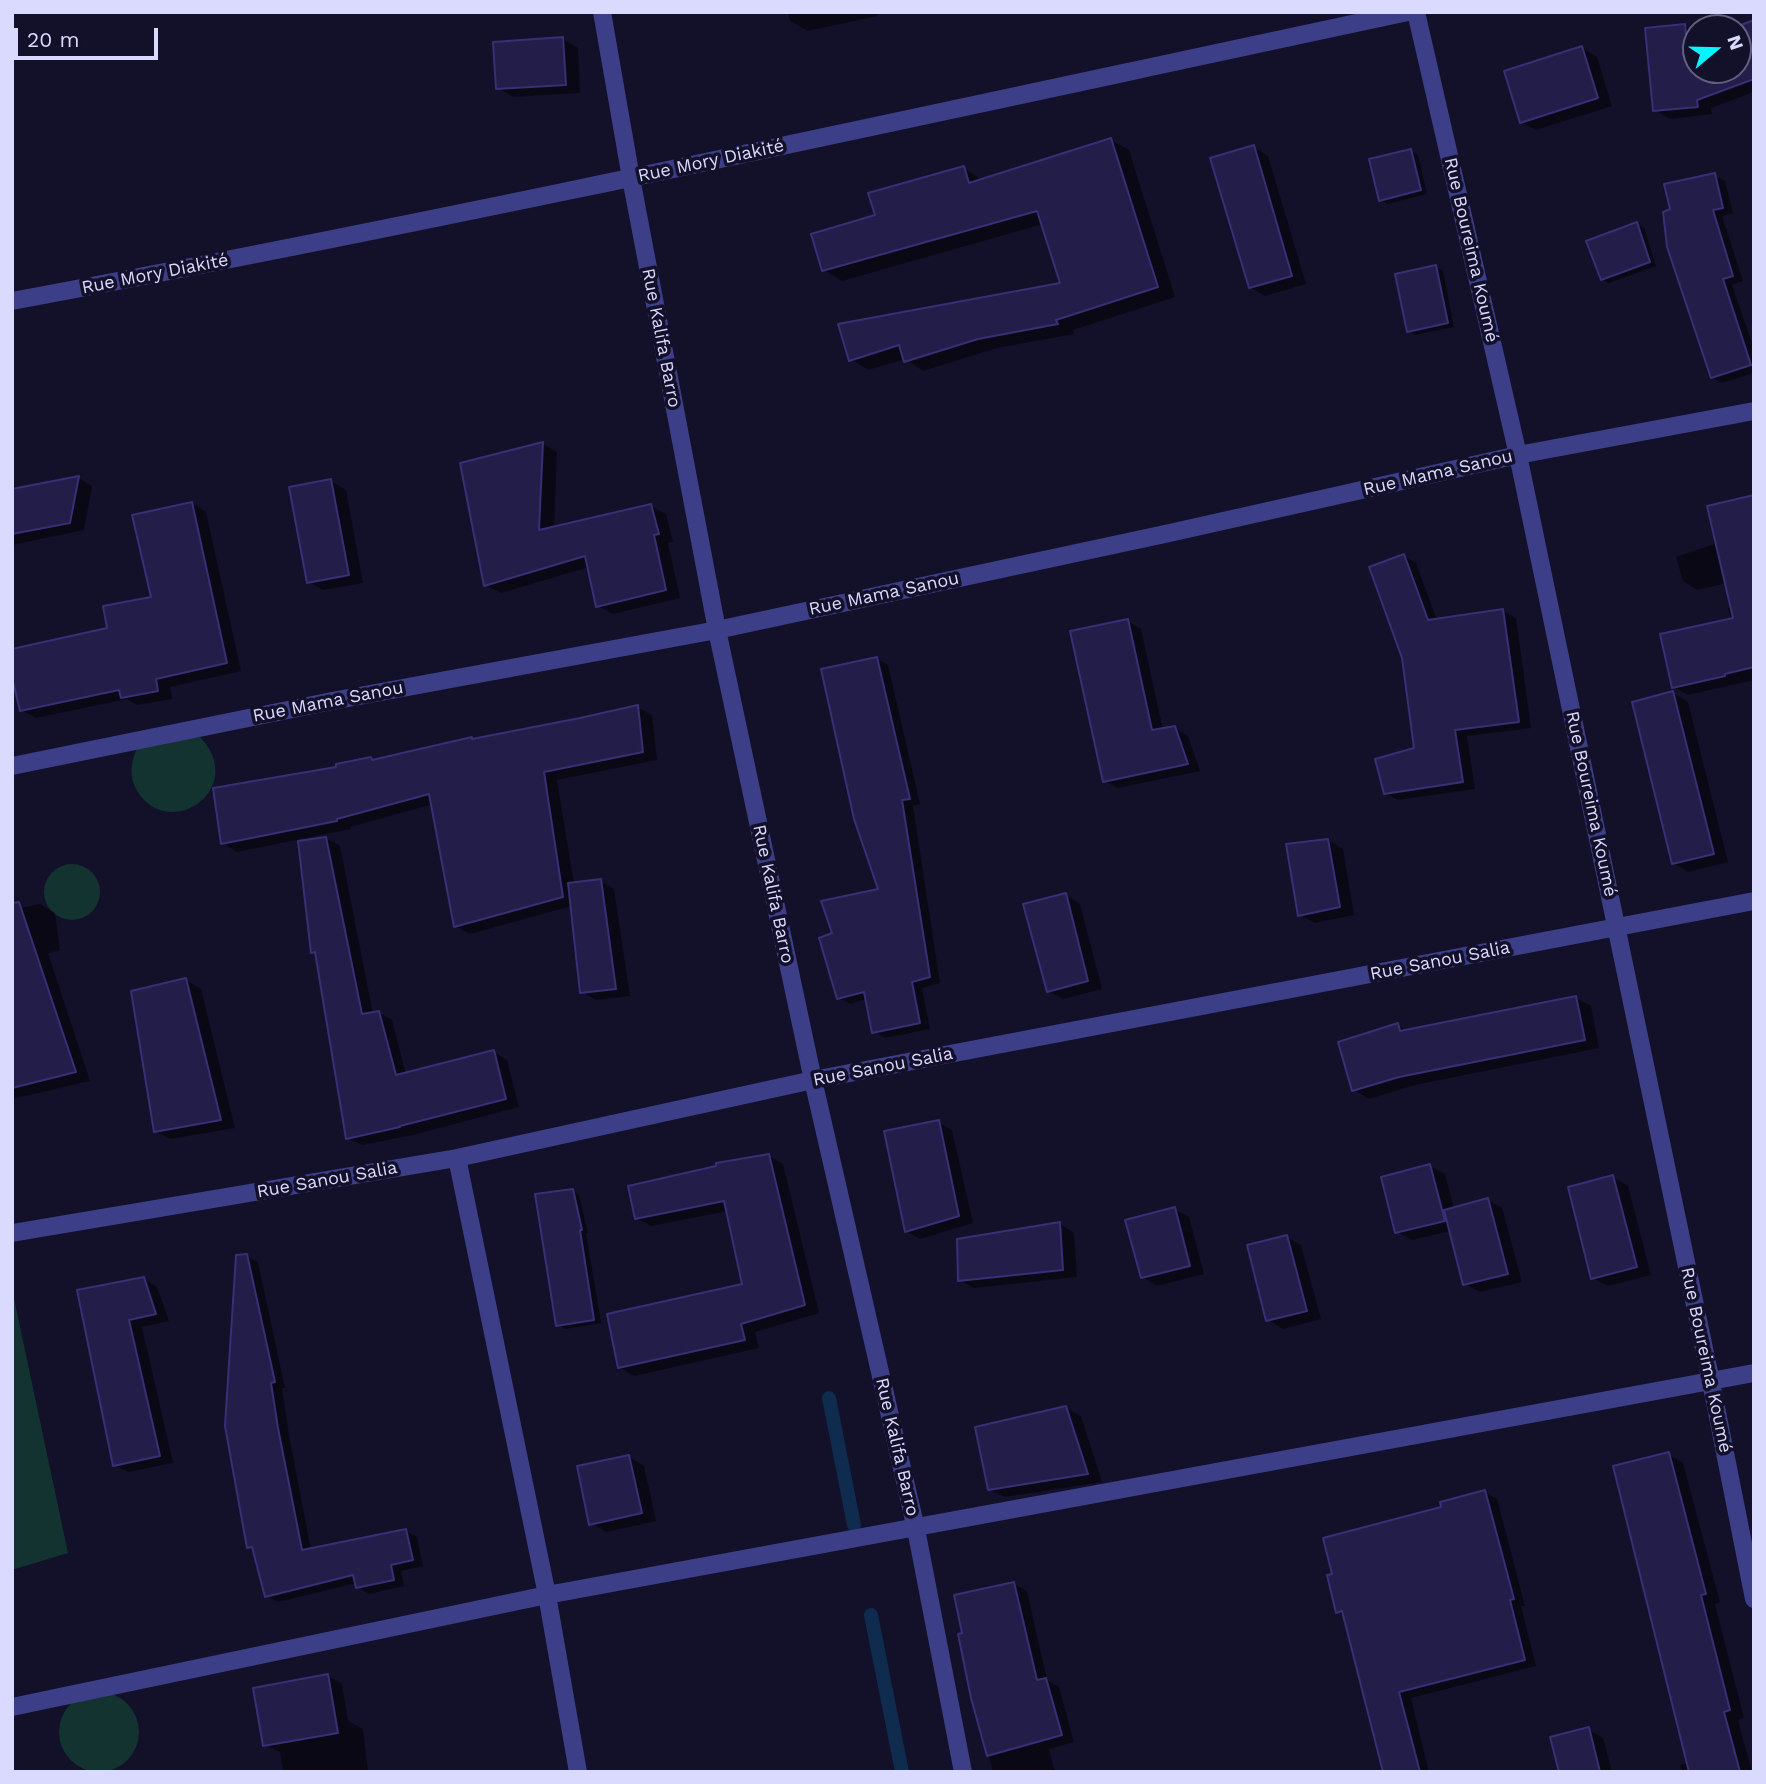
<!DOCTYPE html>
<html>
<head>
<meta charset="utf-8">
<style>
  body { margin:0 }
  #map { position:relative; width:1766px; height:1784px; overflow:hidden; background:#131029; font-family:"Work Sans",sans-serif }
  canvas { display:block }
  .frame { position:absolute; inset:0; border:14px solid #dad9ff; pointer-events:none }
  .north { position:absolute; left:1682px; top:14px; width:70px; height:70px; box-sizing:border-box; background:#131029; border:2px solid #63607f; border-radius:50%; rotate:71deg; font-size:19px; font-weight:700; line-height:28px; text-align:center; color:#dad9ff }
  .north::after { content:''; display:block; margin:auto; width:24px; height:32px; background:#06f4fd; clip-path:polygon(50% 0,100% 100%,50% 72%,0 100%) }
  .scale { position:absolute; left:14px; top:28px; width:144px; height:32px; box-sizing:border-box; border:4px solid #dad9ff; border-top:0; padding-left:9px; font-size:21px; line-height:24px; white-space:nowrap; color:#dad9ff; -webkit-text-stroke:5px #131029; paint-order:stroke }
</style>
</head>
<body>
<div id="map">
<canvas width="1766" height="1784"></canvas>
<div class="frame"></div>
<div class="north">N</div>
<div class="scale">20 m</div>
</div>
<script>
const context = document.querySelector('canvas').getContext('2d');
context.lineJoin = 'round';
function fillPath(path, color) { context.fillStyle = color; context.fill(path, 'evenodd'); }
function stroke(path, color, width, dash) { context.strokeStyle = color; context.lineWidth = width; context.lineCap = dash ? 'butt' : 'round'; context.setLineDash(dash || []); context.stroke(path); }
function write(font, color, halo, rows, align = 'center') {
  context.font = font + ' "Work Sans",sans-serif'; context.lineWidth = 7; context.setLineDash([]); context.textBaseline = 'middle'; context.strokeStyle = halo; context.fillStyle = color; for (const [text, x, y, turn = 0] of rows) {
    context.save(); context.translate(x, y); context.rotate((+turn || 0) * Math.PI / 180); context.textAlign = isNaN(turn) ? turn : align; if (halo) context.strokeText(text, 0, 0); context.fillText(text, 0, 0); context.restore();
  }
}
const green = new Path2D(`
  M196,733C253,786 170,844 137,791C128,775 131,760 139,744Z
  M44 892a28 28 0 1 1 56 0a28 28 0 1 1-56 0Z
  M12,1289L68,1553L12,1570Z
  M59 1732a40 40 0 1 1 80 0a40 40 0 1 1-80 0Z`);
const shadow = new Path2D(`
  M788,12H876L877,16L808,31L790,21Z
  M1754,22V92L1711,108L1712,114L1670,119L1655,110L1685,26L1696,32V70H1738L1737,28Z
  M563,39L578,48L580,93L513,97L498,88Z
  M1582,48L1597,57L1612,106L1536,130L1521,122Z
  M1111,140L1129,150L1175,297L1073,330L1074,334L997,348L923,371L905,359L868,370L850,359L1062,284L1043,224L842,281L824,270L877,216L964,168L982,180Z
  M1254,147L1268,156L1306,284L1265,296L1250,287Z
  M1411,151L1418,155L1427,194L1387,204L1380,199Z
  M1714,175L1725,181L1733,213L1722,216L1743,281L1732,285L1754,349V373L1722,383L1712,377L1669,247Z
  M1637,224L1644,228L1656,266L1609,283L1602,279Z
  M1436,267L1443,271L1454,327L1415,335L1408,331Z
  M543,444L557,452L554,529L651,506L666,514L673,542L668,543L680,598L613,614L598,606L589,567L501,593L486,585Z
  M79,478L92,486L84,530L12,545V491Z
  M331,481L346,490L363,583L323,590L309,582Z
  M1754,497V680L1688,695L1674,687L1731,620L1728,608L1732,607L1726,583L1697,590L1683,581L1676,557L1717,543Z
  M191,503L206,512L241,671L170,687L172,699L137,705L127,699L36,718L21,710L109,629L153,598Z
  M1404,556L1416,563L1437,620L1503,611L1516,618L1531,728L1467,736L1475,789L1398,800L1385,793L1416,749Z
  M1127,621L1141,629L1163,730L1175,728L1188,736L1200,771L1118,788L1104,781Z
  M877,659L888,665L920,804L913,806L940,983L922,988L930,1029L885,1038L874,1032L867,999L850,1004L839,998L834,934L880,890Z
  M1673,693L1688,702L1728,862L1688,872L1673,863Z
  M637,707L652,715L657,760L557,780L574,884L600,881L614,889L630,996L596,1000L582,992L572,906L470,934L455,926L433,804L350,827L351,829L237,852L222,843L338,768L371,759L375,761Z
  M326,838L340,846L373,1014L378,1012L392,1020L406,1074L494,1052L507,1060L519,1107L413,1135L362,1145L348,1138L317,954L313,952Z
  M1328,840L1343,849L1354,915L1315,923L1300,915Z
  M1066,895L1080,904L1102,989L1063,999L1048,991Z
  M40,904L55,913L60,950L48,953L90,1081L12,1099V910Z
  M186,980L201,989L235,1128L170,1139L155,1131Z
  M1576,998L1591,1006L1599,1048L1415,1085L1369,1099L1354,1090L1397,1025L1407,1031Z
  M938,1122L952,1130L973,1223L920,1239L906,1231Z
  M768,1156L783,1164L819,1313L755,1332L759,1348L634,1376L619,1367L744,1286L728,1211L651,1226L636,1218Z
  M1430,1166L1445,1174L1454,1209L1488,1200L1502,1208L1522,1282L1480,1292L1465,1284L1451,1231L1412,1240L1397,1232Z
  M1613,1177L1628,1186L1651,1275L1608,1286L1593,1278Z
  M572,1191L579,1195L588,1233H586L601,1323L565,1329L558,1324Z
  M1174,1209L1189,1217L1204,1274L1157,1286L1142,1277Z
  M1060,1224L1074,1233L1077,1277L974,1288L959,1280Z
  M1286,1237L1301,1245L1321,1319L1283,1329L1268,1320Z
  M247,1256L258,1262L285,1388H282L289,1435L311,1550L405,1530L417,1537L423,1566L401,1571L404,1586L369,1594L358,1587L357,1583L278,1602L267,1596L255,1551L248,1547Z
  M144,1279L157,1287L169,1321L142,1327L173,1463L128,1472L114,1465L80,1292Z
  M1066,1408L1081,1416L1102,1482L1005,1497L990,1489Z
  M1668,1454L1683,1463L1720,1602L1715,1604L1744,1718L1738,1720L1752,1772H1682L1680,1765L1688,1763Z
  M629,1457L644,1466L656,1521L606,1532L591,1523Z
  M1485,1492L1497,1499L1525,1606H1521L1536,1666L1411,1698L1429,1772H1382L1381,1766L1383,1765L1345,1616L1338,1612L1334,1575L1443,1508Z
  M1014,1584L1027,1591L1047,1680L1059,1687L1074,1742L1049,1749L1055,1772H993L973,1697L964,1634Z
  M328,1676L342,1684L348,1721L363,1729L368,1772H283L280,1752L264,1744Z
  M1588,1729L1603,1738L1612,1772H1561Z`);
const stream = new Path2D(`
  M829,1398L854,1525
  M871,1615L902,1772`);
const building = new Path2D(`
  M1754,20V79L1697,100L1698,107L1653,111L1645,28L1685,24L1687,45L1696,42V70H1738V28H1733Z
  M563,37L566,85L496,89L493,42Z
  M1582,46L1598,98L1520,123L1504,71Z
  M1111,138L1158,287L1056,320L1058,324L978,339L904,362L899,345L849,361L838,324L1060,283L1037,211L822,271L811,234L875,215L868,193L964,166L969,183Z
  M1254,145L1292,276L1249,288L1210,158Z
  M1411,149L1421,190L1379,201L1369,159Z
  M1715,173L1723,208L1713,210L1733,276L1723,279L1751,365L1711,378L1667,247L1663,212L1670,209L1664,184Z
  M1637,222L1650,262L1601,280L1586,241Z
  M1436,265L1448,323L1407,332L1395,274Z
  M543,442L539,530L651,504L659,534L654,535L666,590L596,607L585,556L484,586L460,463Z
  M79,476L70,523L12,534V489Z
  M331,479L349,575L307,583L289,487Z
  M1754,495V667L1725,674V676L1672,688L1660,634L1733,618L1707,506Z
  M192,502L227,663L156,679L158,691L121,698L119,690L20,711L12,677V649L107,628L103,606L151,597L132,515Z
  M1404,554L1428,620L1503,609L1519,722L1455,730L1463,782L1384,794L1375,759L1414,748L1402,658L1369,567Z
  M1128,619L1152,730L1175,726L1188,764L1103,782L1070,631Z
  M877,657L910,799L902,800L930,977L912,982L920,1023L872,1033L864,992L837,999L819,938L832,933L821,901L878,889L854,819L821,669Z
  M1673,691L1714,854L1672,864L1632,702Z
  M638,705L643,752L544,772L563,897L454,927L429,794L337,819V821L221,844L213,788L336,767V764L371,757L372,760L472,737V739L580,718Z
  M326,837L362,1014L379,1011L396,1075L494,1050L506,1099L400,1126V1127L346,1139L315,952L311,953L298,841Z
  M1328,839L1340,907L1298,916L1286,844Z
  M601,879L616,989L580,993L568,883Z
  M1066,893L1088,981L1047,992L1023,904Z
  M19,902L76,1072L12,1088V903Z
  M186,978L221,1120L154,1132L131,991Z
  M1576,996L1585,1040L1399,1077L1352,1091L1338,1042L1398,1023L1400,1031Z
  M939,1120L959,1216L905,1232L884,1131Z
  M769,1154L805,1305L741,1324L745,1340L618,1368L607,1314L742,1284L724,1201L635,1219L628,1186L716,1166V1163Z
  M1430,1164L1445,1221L1395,1233L1381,1177Z
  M1613,1175L1637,1267L1591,1279L1568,1187Z
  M573,1189L582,1230H580L594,1320L556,1326L535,1194Z
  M1488,1198L1508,1274L1463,1285L1444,1210Z
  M1175,1207L1190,1266L1141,1278L1125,1220Z
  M1060,1222L1063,1270L958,1281L957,1239Z
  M1287,1235L1307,1311L1266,1321L1247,1245Z
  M247,1254L275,1382L271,1383L278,1428L302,1550L406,1529L413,1560L391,1565L394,1580L356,1588L353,1575L265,1597L252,1547L247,1548L225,1426L236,1255Z
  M144,1277L156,1314L129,1320L160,1456L113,1466L77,1290Z
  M1066,1406L1088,1474L988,1490L975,1427Z
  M1669,1452L1706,1594L1701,1595L1730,1710L1724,1712L1740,1772H1689L1613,1466Z
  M629,1455L642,1513L589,1525L577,1466Z
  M1485,1490L1514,1599L1510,1600L1525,1660L1399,1692L1420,1772H1383L1342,1611L1336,1613L1327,1575L1332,1574L1323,1538L1441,1507L1440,1502Z
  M1014,1582L1037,1680L1046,1678L1062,1735L987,1756L971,1698L958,1634L962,1633L954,1595Z
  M328,1674L338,1733L263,1746L253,1688Z
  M1589,1727L1600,1772H1559L1550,1737Z`);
const street = new Path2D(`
  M602,12L631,178L717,630L813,1080L916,1529L963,1772
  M1416,12L1518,455L1711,1382L1754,1599
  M12,301C479,214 943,111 1408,12
  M12,766L332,701L717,630L1165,534L1518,455L1754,411
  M457,1158L547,1595L578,1772
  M12,1233L457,1158L813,1080L1754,901
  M12,1707L547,1595L1754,1373`);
const streetNames = [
  ["Rue Mory Diakité",711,161,-12],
  ["Rue Boureima Koumé",1471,250,77],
  ["Rue Mory Diakité",155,274,-11],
  ["Rue Kalifa Barro",661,338,79],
  ["Rue Mama Sanou",1438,473,-13],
  ["Rue Mama Sanou",884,594,-12],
  ["Rue Mama Sanou",328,702,-11],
  ["Rue Boureima Koumé",1591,804,78],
  ["Rue Kalifa Barro",773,894,78],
  ["Rue Sanou Salia",1440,961,-11],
  ["Rue Sanou Salia",883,1067,-11],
  ["Rue Sanou Salia",327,1180,-10],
  ["Rue Boureima Koumé",1706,1360,78],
  ["Rue Kalifa Barro",897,1447,77]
];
fillPath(green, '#133330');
fillPath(shadow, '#0007');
stroke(stream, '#0f2b4e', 14);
fillPath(building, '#231d4a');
stroke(building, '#382f75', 2);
stroke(street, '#3c3e87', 18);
write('18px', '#dad9ff', '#131029', streetNames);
</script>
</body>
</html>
